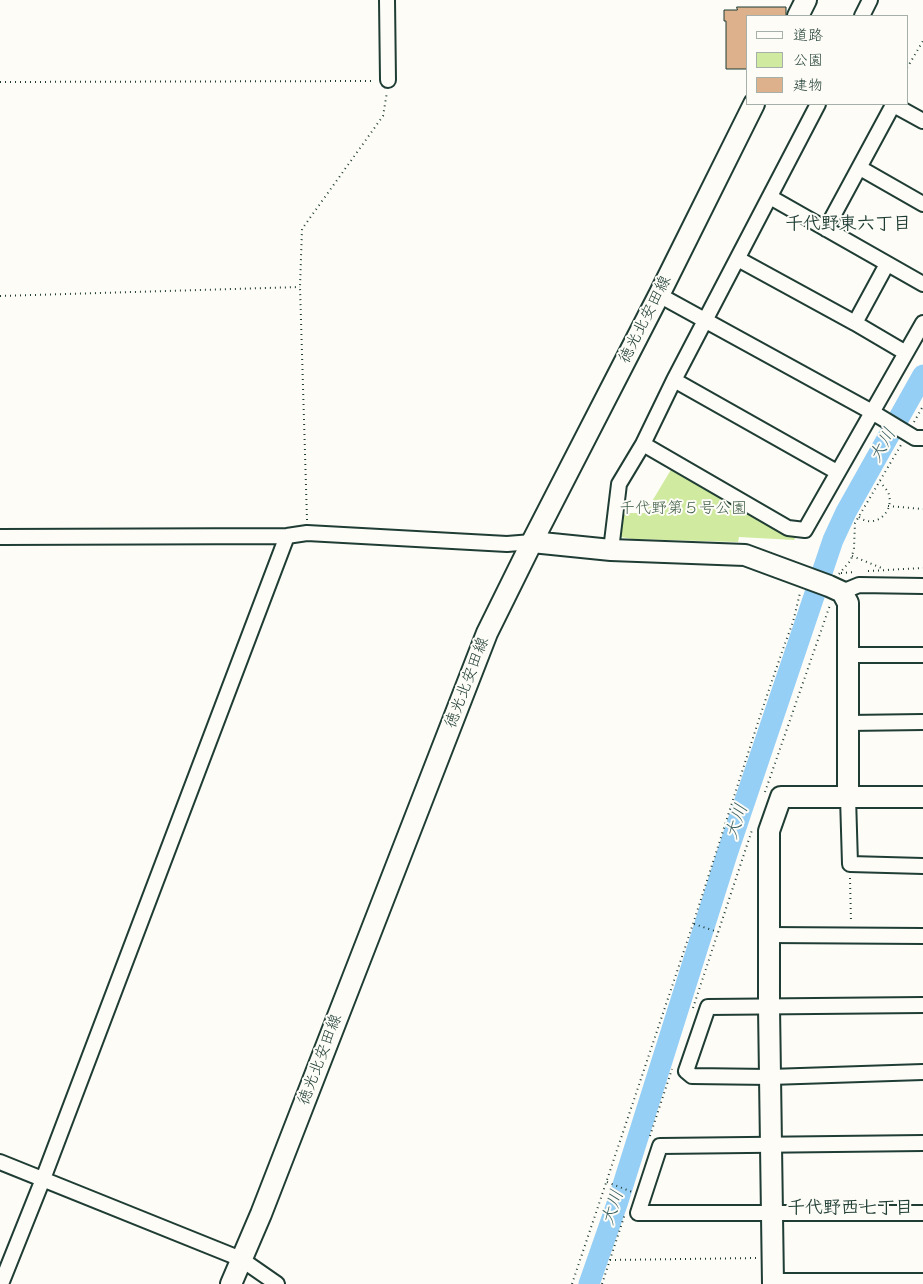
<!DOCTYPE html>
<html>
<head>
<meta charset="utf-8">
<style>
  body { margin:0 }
  #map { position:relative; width:923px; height:1284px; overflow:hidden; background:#fdfcf7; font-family:Mynerve,"Klee One",sans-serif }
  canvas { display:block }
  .legend { position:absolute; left:746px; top:15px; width:162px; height:90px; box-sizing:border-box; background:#fdfcf7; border:1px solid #a4b0a9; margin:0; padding:6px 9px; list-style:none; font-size:15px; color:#1f3d34 }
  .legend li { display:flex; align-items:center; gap:10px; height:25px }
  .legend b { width:25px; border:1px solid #a4b0a9 }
</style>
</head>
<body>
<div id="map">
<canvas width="923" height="1284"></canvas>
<ul class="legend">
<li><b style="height:6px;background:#fdfcf7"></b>道路</li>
<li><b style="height:14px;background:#d0eaa0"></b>公園</li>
<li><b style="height:14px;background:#dcb18c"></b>建物</li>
</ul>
</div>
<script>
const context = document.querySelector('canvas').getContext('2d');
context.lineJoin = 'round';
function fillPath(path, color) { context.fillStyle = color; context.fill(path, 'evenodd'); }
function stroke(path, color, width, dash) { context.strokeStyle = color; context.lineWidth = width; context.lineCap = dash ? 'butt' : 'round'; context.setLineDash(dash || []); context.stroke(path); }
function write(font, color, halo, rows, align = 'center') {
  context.font = font + ' Mynerve,"Klee One",sans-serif'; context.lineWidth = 4; context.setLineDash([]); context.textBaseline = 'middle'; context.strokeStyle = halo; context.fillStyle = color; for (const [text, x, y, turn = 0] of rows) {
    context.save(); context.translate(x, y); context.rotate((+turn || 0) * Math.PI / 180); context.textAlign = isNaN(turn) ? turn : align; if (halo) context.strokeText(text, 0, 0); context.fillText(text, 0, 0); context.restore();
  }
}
const green = new Path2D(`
  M672,468L797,536L794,540L739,537L738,542L632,539L616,536L619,513H645Z`);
const river = new Path2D(`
  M589,1284L617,1204L727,854L833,540L846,512L923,375`);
const building = new Path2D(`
  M737,7H786V16H747V69H726V21H724V10H737Z`);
const path = new Path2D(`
  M907,68L923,41
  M0,82L375,81
  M0,296L300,287
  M914,422L923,406
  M888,506L923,509
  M859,517C875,530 896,511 888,492C886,489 883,485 880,482
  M307,520L300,287L302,229L383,116L387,92
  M852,556L884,569
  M868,571L923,568
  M841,573L856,572
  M839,574L851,560L854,548L855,523L901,445
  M765,792L830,605
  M850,878L851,923
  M694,924L718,932
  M693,1008L752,830
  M650,1136L672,1069
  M607,1182L632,1192
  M610,1260L757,1258
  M572,1284L693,924L761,713L783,649L793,622L800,593
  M602,1284L625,1214`);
const street = new Path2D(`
  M387,0L388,80
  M862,16L870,0
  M892,104L923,121
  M860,168L923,204
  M770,197L923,284
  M826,229L893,105
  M738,259L855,323L887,264
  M659,295L872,412L915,438H923
  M855,323L906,353
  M674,380L837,472
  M643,444L788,528L805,530L923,323
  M0,537L287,536L307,533L507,544L532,542
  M611,550L619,484L643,444L674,380L818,104
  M842,592L859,585L923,586
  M848,655H923
  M848,723L923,722
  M848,797L850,864L923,866
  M769,935L923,936
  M923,1005L708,1007L686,1071L692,1076L770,1077L923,1072
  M923,1143L660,1146L638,1213H923
  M0,1162L241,1259L277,1284
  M773,1281H923
  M1,1284L43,1179L287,536`);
const secondary = new Path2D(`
  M798,16L806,0
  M532,542L611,550L745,555L829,586L842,592L848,603V797
  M231,1284L261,1214L487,633L532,542L659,295L754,104
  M773,1284L769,1007V831L781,797H923`);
const streetNames = [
  ["徳光北安田線",646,320,-63],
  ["徳光北安田線",468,683,-69],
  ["徳光北安田線",321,1060,-69]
];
const parkNames = [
  ["千代野第５号公園",683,510]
];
const neighbourhoodNames = [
  ["千代野東六丁目",848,225],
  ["千代野西七丁目",850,1209]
];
const waterNames = [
  ["大川",884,446,-61],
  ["大川",738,822,-71],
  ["大川",614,1208,-72]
];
fillPath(green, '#d0eaa0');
stroke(river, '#96cff6', 21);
fillPath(building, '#dcb18c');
stroke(building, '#1f3d34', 1);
stroke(street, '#1f3d34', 18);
stroke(secondary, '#1f3d34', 24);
stroke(path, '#1f3d34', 2, [1, 4]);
stroke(street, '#fdfcf7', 14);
stroke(secondary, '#fdfcf7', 20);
write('16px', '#1f3d34', '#fdfcf7', streetNames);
write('16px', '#42604a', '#fdfcf7', parkNames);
write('bold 18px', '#1f3d34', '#fdfcf7', neighbourhoodNames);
write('italic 18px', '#3d6264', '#fdfcf7', waterNames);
</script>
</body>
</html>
